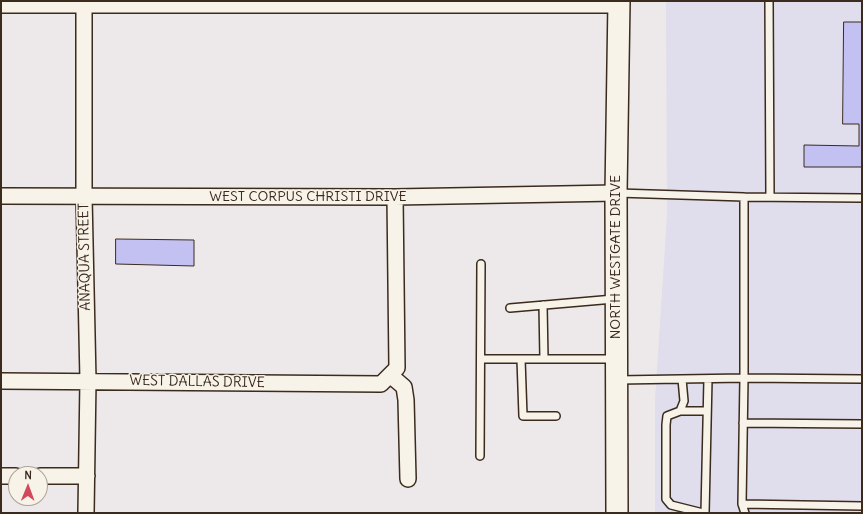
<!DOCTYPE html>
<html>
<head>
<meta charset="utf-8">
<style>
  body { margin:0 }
  #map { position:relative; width:863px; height:514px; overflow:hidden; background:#ede9ea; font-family:Delius,sans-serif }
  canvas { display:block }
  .frame { position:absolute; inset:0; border:2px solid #3b2a1e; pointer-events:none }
  .north { position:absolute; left:8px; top:466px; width:40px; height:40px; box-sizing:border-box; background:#f7f3e8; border:1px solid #aca397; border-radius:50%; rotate:1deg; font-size:11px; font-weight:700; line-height:16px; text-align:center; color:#3b2a1e }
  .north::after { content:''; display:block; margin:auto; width:14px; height:18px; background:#d1495b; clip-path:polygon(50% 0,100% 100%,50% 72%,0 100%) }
</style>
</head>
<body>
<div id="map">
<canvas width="863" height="514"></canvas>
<div class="frame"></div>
<div class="north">N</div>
</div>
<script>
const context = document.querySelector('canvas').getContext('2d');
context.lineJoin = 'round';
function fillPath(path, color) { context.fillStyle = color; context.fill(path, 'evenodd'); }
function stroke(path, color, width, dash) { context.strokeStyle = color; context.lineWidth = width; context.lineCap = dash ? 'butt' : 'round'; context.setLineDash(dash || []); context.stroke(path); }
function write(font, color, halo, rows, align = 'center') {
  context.font = font + ' Delius,sans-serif'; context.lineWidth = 3; context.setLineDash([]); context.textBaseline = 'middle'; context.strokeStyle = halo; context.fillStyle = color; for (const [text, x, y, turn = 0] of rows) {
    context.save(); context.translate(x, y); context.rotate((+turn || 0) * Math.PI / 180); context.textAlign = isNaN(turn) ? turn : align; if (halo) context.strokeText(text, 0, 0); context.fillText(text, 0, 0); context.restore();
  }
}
const built = new Path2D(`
  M666,1H862V513H655V399L667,216Z`);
const building = new Path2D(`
  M844,22H862V167H804V145L859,146V124H843Z
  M116,239L194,240V266L116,264Z`);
const lane = new Path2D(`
  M769,1L770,197
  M618,193L744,197V378L618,380
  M744,197L862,198
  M543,305L544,359
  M510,308L614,299
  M481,359H614
  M521,359L523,416H556
  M680,411L684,401L682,379
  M743,423L862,424
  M480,456L481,264
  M742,504L862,506
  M703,513L671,505L666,499V425L667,416L680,411H707
  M705,513L708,379
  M745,513L742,504L744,378L862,379`);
const street = new Path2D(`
  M84,1V197L88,380L86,513
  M1,5H619
  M1,196L395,197L616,193
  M390,375L404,387L406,400L408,479
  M1,381L381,384L397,368L395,197
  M1,476H16
  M40,476H87`);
const secondary = new Path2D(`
  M617,513L616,193L619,1`);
const streetNames = [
  ["WEST CORPUS CHRISTI DRIVE",308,197],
  ["ANAQUA STREET",85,257,-91],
  ["NORTH WESTGATE DRIVE",616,257,-90],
  ["WEST DALLAS DRIVE",197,382,1]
];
fillPath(built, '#e0ddec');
fillPath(building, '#c3c0f2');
stroke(building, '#3b2a1e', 1);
stroke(lane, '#3b2a1e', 10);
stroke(street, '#3b2a1e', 18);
stroke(secondary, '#3b2a1e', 24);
stroke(lane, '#f7f3e8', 7);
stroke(street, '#f7f3e8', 15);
stroke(secondary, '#f7f3e8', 21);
write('14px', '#3b2a1e', '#f7f3e8', streetNames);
</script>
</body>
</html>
